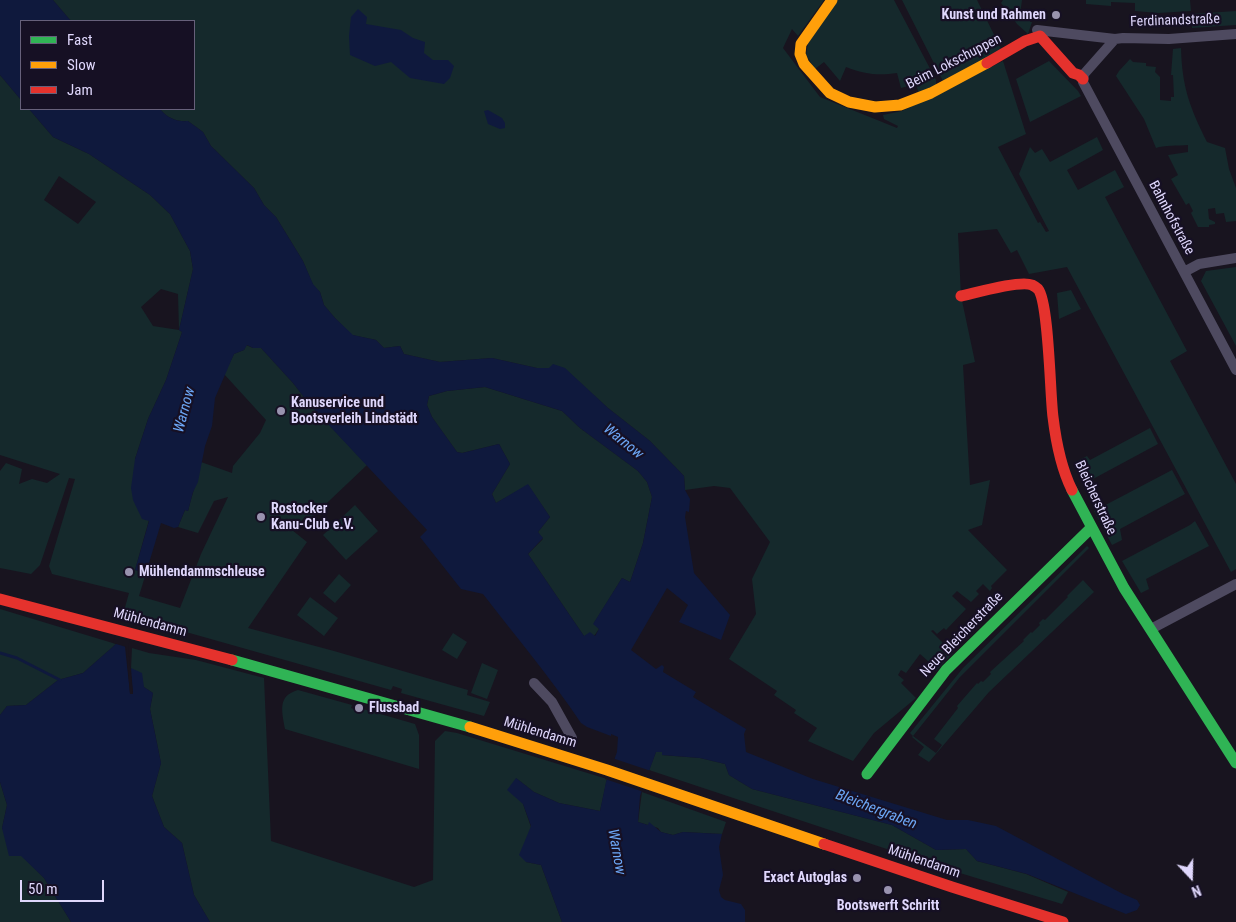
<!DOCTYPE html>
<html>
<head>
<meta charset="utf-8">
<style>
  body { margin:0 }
  #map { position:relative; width:1236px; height:922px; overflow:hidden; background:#18141f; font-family:"Roboto Condensed",sans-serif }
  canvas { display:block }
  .legend { position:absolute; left:20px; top:20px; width:175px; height:90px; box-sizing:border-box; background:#161024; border:1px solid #66607a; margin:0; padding:6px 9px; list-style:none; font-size:15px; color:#dfd7fc }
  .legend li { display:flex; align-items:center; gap:10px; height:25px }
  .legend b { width:25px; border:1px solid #66607a }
  .north { position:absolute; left:1166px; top:852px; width:50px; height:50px; -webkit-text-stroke:4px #161024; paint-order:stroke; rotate:159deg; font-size:14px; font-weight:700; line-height:20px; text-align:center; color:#dfd7fc }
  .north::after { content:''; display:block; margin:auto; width:18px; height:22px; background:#dfd7fc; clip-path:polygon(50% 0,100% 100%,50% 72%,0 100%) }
  .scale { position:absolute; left:20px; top:880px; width:84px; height:22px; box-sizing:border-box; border:2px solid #dfd7fc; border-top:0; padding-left:6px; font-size:15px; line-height:18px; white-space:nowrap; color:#dfd7fc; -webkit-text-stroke:4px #161024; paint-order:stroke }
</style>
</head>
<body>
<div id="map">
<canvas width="1236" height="922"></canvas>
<ul class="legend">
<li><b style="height:6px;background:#30b455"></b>Fast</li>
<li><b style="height:6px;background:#ff9f0a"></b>Slow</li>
<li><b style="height:6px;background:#e5322d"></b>Jam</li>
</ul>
<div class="north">N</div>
<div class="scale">50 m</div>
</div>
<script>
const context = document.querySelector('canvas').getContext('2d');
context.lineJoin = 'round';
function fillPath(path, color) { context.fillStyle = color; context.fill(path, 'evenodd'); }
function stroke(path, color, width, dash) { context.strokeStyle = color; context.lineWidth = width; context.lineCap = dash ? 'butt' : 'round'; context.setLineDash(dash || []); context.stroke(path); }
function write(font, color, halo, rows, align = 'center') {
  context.font = font + ' "Roboto Condensed",sans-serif'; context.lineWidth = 4.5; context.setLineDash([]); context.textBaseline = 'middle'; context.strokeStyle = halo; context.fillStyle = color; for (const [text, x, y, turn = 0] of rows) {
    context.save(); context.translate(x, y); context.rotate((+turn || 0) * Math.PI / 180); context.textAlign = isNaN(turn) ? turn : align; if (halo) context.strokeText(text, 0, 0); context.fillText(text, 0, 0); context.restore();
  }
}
const green = new Path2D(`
  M53,0H824L798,36L792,29L783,48L820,97L897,128L898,126L884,119L883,115L902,111L1003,61L1026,134L998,147L1038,223L1040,222L1046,232L1049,231L1019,174L1030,147L1035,153L1042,149L1050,162L1097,137L1103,150L1067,170L1078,190L1115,170L1124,187L1105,197L1187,351L1170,361L1236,484V569L1231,572L1067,267L1029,274L1017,250L1011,253L997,229L958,233L961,296L975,362L963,365L970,485L990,480L982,525L968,530L1007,570L991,586L992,588L990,591L983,584L976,591L979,594L971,602L957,591L952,596L966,609L946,630L944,628L937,634L933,630L931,631L953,653L936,671L927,663L928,661L920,654L906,673L901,670L898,675L904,680L901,683L916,698L874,733L853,761L808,741L817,728L794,713L796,710L774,695L777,691L729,659L756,614L752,579L770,542L730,488L714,486L685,490L684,476L650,441L608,408L564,368H537L492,358L440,362L404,354L400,346L384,348L376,340L352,335L335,318L324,305L320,292L313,285L303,261L276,217L264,205L254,188L211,146L203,132L188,121C177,122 167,118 160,109H194V21H71Z
  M838,0H894L936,80V85L919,94L916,84L901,88L897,73C878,76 864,74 846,67L840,81L824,62L815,69L806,55L808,43Z
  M902,0H977L1002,51L943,81Z
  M1003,0H1022L1020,15L1031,17L1030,22H1032L1028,34L1017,24L1001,3Z
  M1086,0H1190L1191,11L1158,13L1135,11V3L1111,2V6L1086,4Z
  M1236,11V25L1192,28L1191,14Z
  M1181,48C1182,87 1190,108 1207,142L1225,148L1229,169L1236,188V221L1226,222L1224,213L1216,214L1215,208L1208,209L1209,219L1215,222V224L1209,225V227H1198L1191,213L1193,211L1189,203L1186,205L1171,179L1178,175L1168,155L1188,152V145C1178,146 1164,145 1156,148L1144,119L1116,76L1119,71L1130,59L1133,62L1146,63V66L1156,67L1155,72L1160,77V100L1171,101V97H1174L1173,75H1171L1173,49Z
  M1049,61L1078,91L1081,96L1030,122L1016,79Z
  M0,75L21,100V109H29L53,137L89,154L150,195L170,214L190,251L193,269L179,330L182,332L166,380L148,419L135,459L149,520L135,570L146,573L139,596L180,608L201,554L228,497L214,501L198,533L178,527L185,510L188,511C192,494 198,479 201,462L232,473L233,466L260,433L266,420L224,374L234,354L244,350L246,345L253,348H261L293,383L310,405L367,465L310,519L306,516L292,530L307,542L248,628L334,651L468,690L467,695L490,702L484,716L401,693L402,689L393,686L391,690L133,617L134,613L124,611L129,593L52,574L49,566L75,479L69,478L40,565L31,574L0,568V471L6,463L22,469L19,484L32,479L47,483L60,474L0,455ZM59,176L96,202L78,224L44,200ZM161,289L178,294L179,330L153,326L141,307Z
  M1236,267V346L1201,281L1206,271Z
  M1071,290L1081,309L1059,319L1057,293Z
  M485,387L562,411L580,428L638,471L647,482L652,497L643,543L630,582L622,578L594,623L599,629L594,636H584L528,554L543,539L538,532L550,517L528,485L496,503L492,494L510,464L499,444L462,453L457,452L432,417L427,405L429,396L447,391Z
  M1150,428L1158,444L1093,479L1096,489L1088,493L1075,462L1087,456L1090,460Z
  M1172,470L1185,494L1120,529L1122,540L1112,545L1094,511Z
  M355,505L378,531L346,560L323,535Z
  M1195,521L1209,546L1146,579L1149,589L1141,593L1122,561L1190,525Z
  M1087,546L1089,548L960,677L913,736L936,753L942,745L934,739L958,708L957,706L977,683L978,684L981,681L983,682L991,674L990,672L1024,641L1023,640L1031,632L1032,633L1040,625L1039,623L1043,619L1045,620L1068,597L1067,596L1083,580L1094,592L989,692L929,762L918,755L924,747L912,737L913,736L910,733L963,668Z
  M339,574L351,585L335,603L323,593Z
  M310,597L338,618L324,636L297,615Z
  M0,609L116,644L83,673L58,680L26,705L7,706L0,715Z
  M453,633L467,642L457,659L442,650Z
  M132,648L149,653L196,660L264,678L271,841L414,887L433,880L435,741L445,731L457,733L607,779L600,811L559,803L534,792L516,778L523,804L531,827L526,862L541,865L562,922H210L194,895L182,843L164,827L152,796L161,763L150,709L153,693L144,687L131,668Z
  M482,663L498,670L487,699L471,693Z
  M298,690L352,705L351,708L362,712L363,709L415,724L419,735V769L285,729C282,711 277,696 298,690Z
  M656,752H662V755L700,758L725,764L729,775L752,789L892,825L936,850L966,849L977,861L1026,874L1068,892L1062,904L950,870L649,770Z
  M0,782L7,805L2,828L21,855L44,878L71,922H0Z
  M642,792L726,822L722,834L683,832L673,835L661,832L658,828L638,822Z`);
const water = new Path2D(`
  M0,0H53L71,21H21V100L0,75Z
  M358,9L367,17L366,24L401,30L413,38L425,42L424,53L433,60H448L454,66L450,78L444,84L410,78L391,62L375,66L350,55L349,36L351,17Z
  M29,109H160C167,118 177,122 188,121L203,132L211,146L254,188L264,205L276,217L303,261L313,284L320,292L324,305L335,318L353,335L376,340L384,348L400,346L404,354L440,362L492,358L537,368H549L553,364L565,368L608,408L650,441L684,476L685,490L690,499L689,512L686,511L685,517L694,573L730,615L721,640L679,622L688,605L667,588L631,650L656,669L662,665L664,667L663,672L696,692L693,697L746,729L744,734L746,752L813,779L947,820H968L996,826L1123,894L1137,900L1140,905L1137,910L1126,914L1027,874L977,861L966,849L936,850L892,825L752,789L729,775L725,764L700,758L662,755V752H656L640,796L638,822L648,825L649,822L661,832L673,835L683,832L722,834L719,847L723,875L719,890L721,897L725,900L741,904L745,910V922H562L541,865L526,862L519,855L531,826L523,804L507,790L516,778L534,792L559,803L600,811L606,782L617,752L618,737L611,734V736L587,727L581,723C551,678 516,637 483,594L461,589L420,537L427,530L310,405L293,383L261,348H253L247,345L244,350L234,354L215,398L212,426L205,446L198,482L193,492L188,511L185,510L178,527L174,528L161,523L146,573L135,570L149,521L142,519L133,500L131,488L135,459L148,419L166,380L182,332L179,330L193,269L190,251L170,214L150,195L89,154L53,137ZM485,387L562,411L580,428L638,471L647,482L652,497L643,543L630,582L622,578L593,624L599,629L595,636L590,632L584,636L528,554L543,538L538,532L550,517L528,484L496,503L492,494L510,464L499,444L462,453L457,452L432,417L427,405L429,396L447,391Z
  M488,110L502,118L505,123V128L500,129L488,124L484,111Z
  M124,611L134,613L125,647L130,693H133L131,668L142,673L144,687L153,693L150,709L161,763L152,796L164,827L182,843L194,895L210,922H71L44,878L21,856H9L2,828L7,805L0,782V715L7,706L26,705L58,680L83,673L116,644Z`);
const pier = new Path2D(`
  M121,613L136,617L128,647L133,694H130L126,647L113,643Z
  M612,758L651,771L644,792L605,779Z`);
const stream = new Path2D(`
  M0,653L17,658L60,680`);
const street = new Path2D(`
  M1037,30L1115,39L1123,38L1169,39L1236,34
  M1115,39L1084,74L1083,82L1236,370
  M1184,272L1199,264L1236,258
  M1151,629L1236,584
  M534,683L552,702L572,738`);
const fast = new Path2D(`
  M1072,490L1124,588L1236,763
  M232,660L470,727
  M867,774L946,670L1091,528`);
const slow = new Path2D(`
  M832,0L801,44L800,54L804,64L830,93L849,102L875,107L900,105L931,93L987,63
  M470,727L607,770L824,844`);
const jam = new Path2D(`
  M987,63L1025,41L1040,36L1073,73L1079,75L1083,79
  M961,296C975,293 1020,280 1032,285C1034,286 1036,287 1038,289C1049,302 1050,395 1053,417C1056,442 1061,468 1072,490
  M0,599L232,660
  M824,844L952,887L1063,922`);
const markers = [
  [1056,15,5,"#9993af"],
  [281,411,5,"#9993af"],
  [261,517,5,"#9993af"],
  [129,572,5,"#9993af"],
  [359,708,5,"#9993af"],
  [857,878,5,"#9993af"],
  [888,890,5,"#9993af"]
];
const poiNames = [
  ["Kunst und Rahmen",1046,15,"right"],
  ["Kanuservice und",291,403],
  ["Bootsverleih Lindstädt",291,419],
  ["Rostocker",271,509],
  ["Kanu-Club e.V.",271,525],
  ["Mühlendammschleuse",139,572],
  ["Flussbad",369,708],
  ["Exact Autoglas",847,878,"right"],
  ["Bootswerft Schritt",888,906,"center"]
];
const streetNames = [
  ["Ferdinandstraße",1175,21,-2],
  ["Beim Lokschuppen",954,62,-27],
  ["Bahnhofstraße",1171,218,62],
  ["Bleicherstraße",1095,498,65],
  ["Mühlendamm",150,623,15],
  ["Neue Bleicherstraße",962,635,-46],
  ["Mühlendamm",540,733,17],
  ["Mühlendamm",924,862,19]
];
const waterNames = [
  ["Warnow",185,410,-75],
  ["Warnow",623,442,39],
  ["Bleichergraben",876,810,21],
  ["Warnow",616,852,80]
];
fillPath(green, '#15292c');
fillPath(water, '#0f193d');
fillPath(pier, '#18141f');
stroke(stream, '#0f193d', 3);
stroke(street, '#4e4a60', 10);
stroke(fast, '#30b455', 11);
stroke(slow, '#ff9f0a', 11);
stroke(jam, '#e5322d', 11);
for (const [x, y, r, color] of markers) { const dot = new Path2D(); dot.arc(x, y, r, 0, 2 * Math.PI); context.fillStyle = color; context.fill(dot); stroke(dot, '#161024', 2); }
write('bold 14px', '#dfd7fc', '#161024', poiNames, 'left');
write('14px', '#dfd7fc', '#161024', streetNames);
write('italic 15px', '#6ca6f5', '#161024', waterNames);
</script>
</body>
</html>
